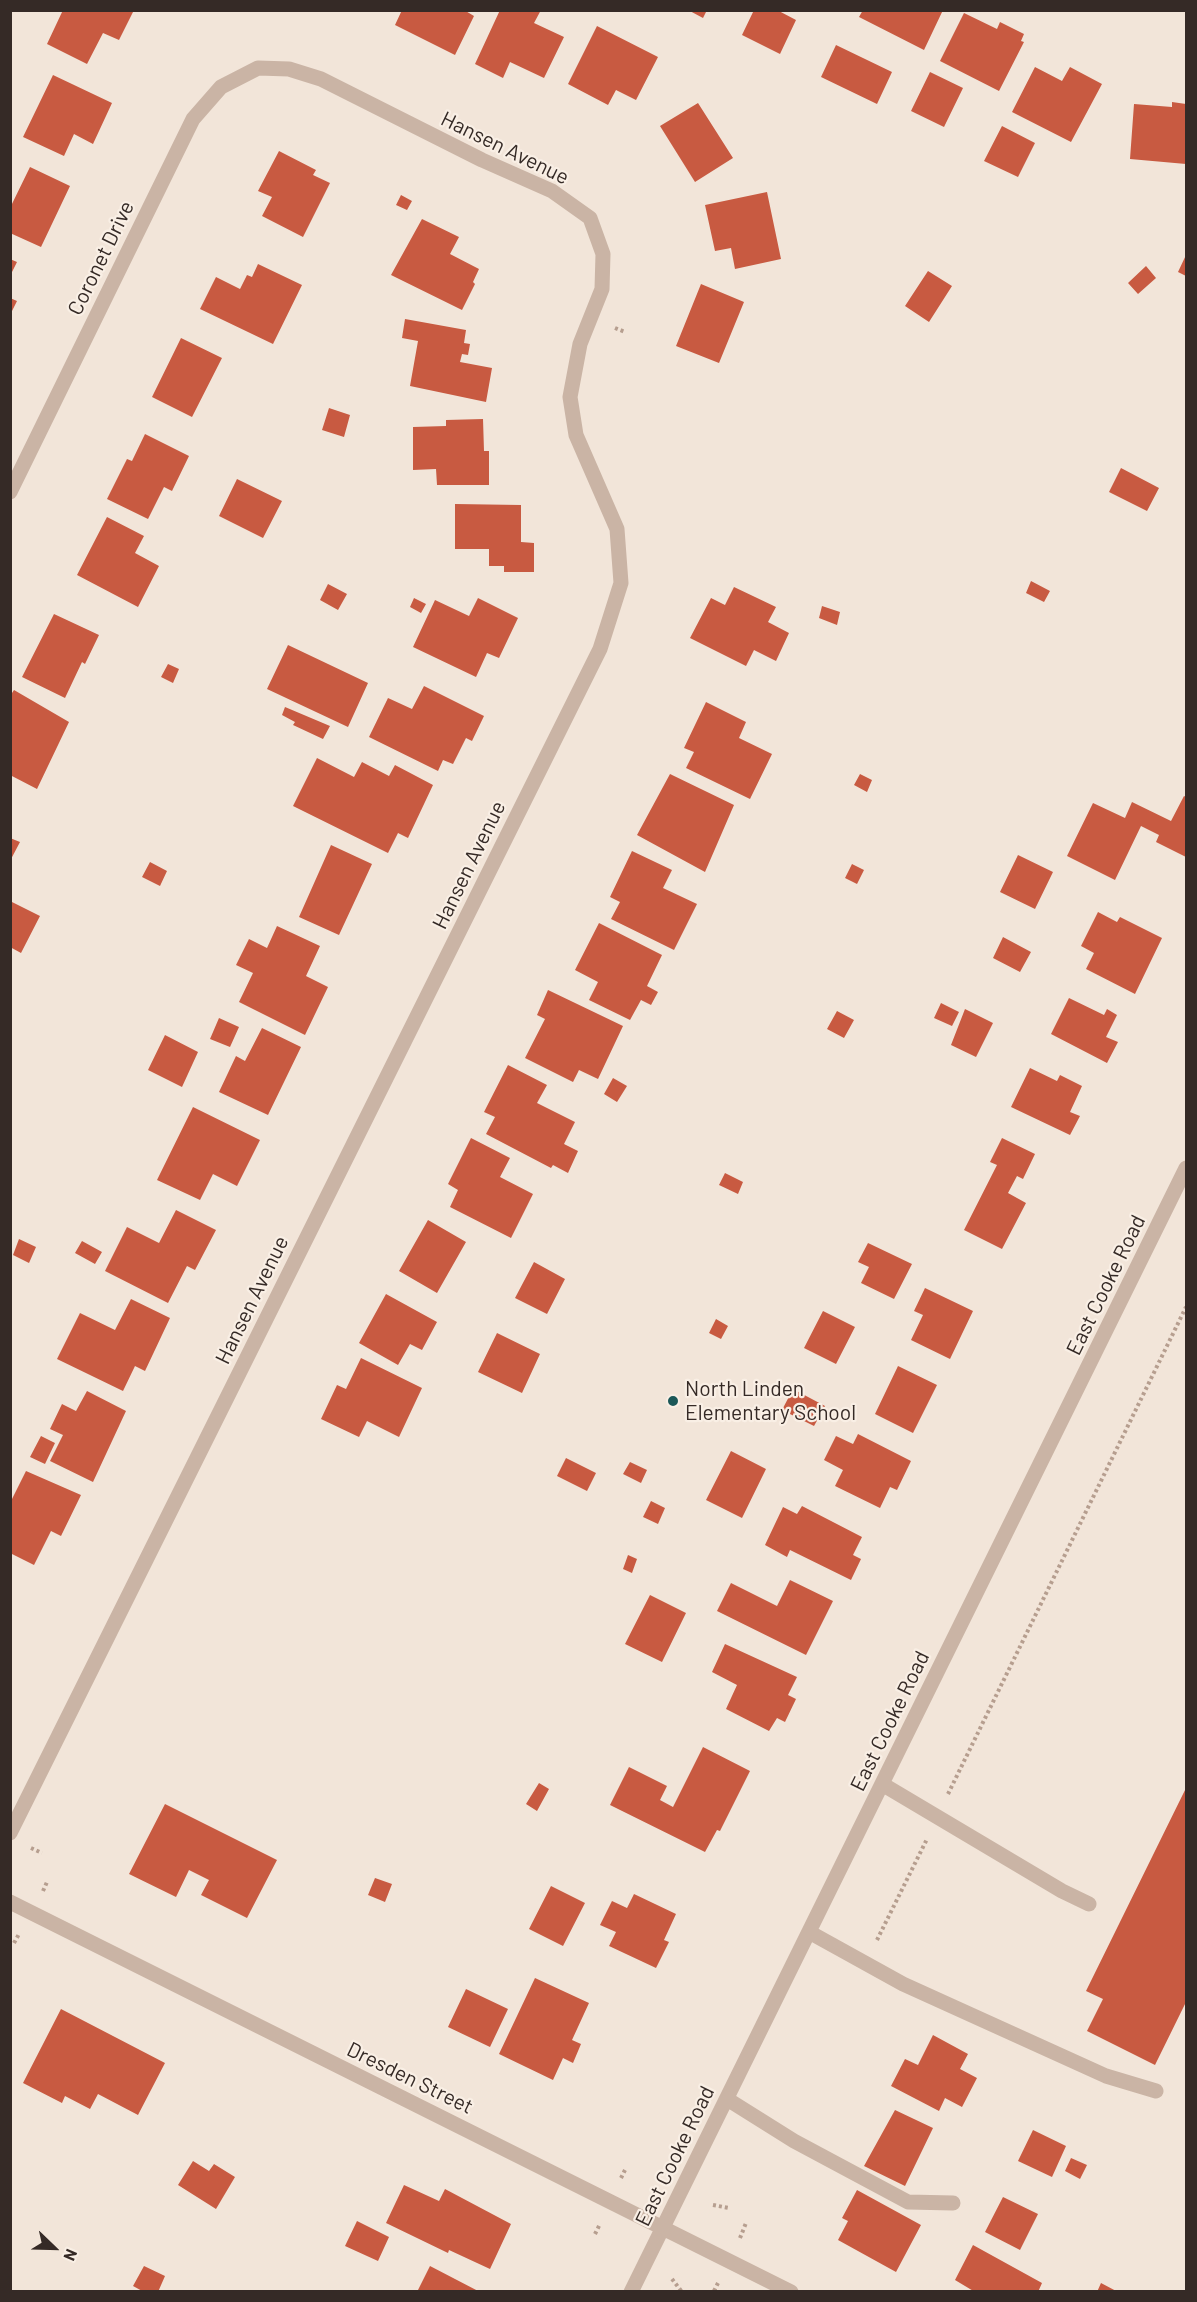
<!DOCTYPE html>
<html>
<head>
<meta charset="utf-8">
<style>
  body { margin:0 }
  #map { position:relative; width:1197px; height:2302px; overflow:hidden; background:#f2e5d9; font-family:Barlow,sans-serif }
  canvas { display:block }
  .frame { position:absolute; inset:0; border:12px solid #352a26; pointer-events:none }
  .north { position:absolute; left:24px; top:2218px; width:60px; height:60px; -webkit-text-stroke:4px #f9efe5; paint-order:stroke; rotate:113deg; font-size:16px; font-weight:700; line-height:24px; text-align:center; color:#352a26 }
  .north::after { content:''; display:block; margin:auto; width:21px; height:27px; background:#352a26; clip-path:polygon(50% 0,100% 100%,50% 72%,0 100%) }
</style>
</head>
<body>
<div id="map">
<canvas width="1197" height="2302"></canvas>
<div class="frame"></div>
<div class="north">N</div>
</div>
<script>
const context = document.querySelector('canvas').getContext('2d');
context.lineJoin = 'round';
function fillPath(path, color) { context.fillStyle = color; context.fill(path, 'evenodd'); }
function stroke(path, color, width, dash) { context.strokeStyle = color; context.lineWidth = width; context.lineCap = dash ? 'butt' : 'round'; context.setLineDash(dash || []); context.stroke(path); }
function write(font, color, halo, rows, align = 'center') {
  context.font = font + ' Barlow,sans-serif'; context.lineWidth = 4.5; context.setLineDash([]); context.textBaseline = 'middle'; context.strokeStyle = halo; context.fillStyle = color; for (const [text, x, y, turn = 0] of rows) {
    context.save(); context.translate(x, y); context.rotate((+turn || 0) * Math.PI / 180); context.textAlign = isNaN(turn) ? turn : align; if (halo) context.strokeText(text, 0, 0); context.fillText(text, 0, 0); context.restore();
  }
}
const building = new Path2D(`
  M63,10H131L133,12L119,40L103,33L87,64L47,44Z
  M402,10H464L474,16L455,55L395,25Z
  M500,10H541L534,23L564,37L544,78L510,62L503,78L475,64Z
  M688,10H707L703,18Z
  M754,10H777L796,20L780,54L742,35Z
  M863,10H943L924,50L859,17Z
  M964,13L997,29L1000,22L1024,34L1021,41L1024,42L999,91L940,61Z
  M597,26L658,57L636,100L616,90L608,105L568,84Z
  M836,45L892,72L877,104L821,77Z
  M1035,67L1062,81L1070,67L1102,84L1071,142L1012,112Z
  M930,72L963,88L944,127L911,111Z
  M53,75L112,103L93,144L74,134L64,156L23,137Z
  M1172,102L1186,104V164L1130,159L1134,104L1172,107Z
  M698,103L733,158L695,182L660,126Z
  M1002,126L1035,143L1018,177L984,161Z
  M279,151L316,170L313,175L330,183L303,237L262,216L272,197L258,191Z
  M30,167L70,186L41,247L10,233V208Z
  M767,192L781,259L735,269L731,248L715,251L705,205Z
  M401,195L412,201L407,210L396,205Z
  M422,219L459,237L450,254L479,269L473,282L475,284L462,310L391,275Z
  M1186,255V276L1178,272Z
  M10,259L17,262L10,276Z
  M258,264L302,285L273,344L200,309L216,277L240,289L247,275L252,277Z
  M1146,266L1156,278L1138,294L1128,283Z
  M928,271L952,286L929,322L905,306Z
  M701,284L744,302L719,363L676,346Z
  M10,298L17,301L10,315Z
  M405,319L466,330L464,343L470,344L468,355L462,354L460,362L492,368L486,402L410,386L418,341L402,338Z
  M181,338L222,358L192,417L152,397Z
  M329,408L350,415L344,437L322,430Z
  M483,419L484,451H489V485H437L436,469L413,470V427L446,426V420Z
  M145,434L189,456L172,491L164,487L148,519L107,499L127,459L132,461Z
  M1121,468L1159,488L1147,511L1109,492Z
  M237,479L282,501L263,538L219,516Z
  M455,504L521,505V542L534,543V572H504V566H489V549H455Z
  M107,517L144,536L135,553L159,566L138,607L77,575Z
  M1031,581L1050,591L1044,602L1026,593Z
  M328,584L347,594L338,610L320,600Z
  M734,587L776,607L768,622L789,633L776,661L754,650L746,666L690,638L711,598L725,605Z
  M414,598L426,604L421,613L410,607Z
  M478,598L518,618L499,658L487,653L476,677L413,647L435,600L469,616Z
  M822,606L840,612L837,625L819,618Z
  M54,614L99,635L85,664L82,662L65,698L22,677Z
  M288,645L368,683L348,727L267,689Z
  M168,664L179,669L173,683L161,677Z
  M424,686L484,716L472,741L466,738L453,764L443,760L438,771L369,737L388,698L412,709Z
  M14,690L69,722L37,789L10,775V696Z
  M706,702L746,722L739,738L772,754L750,799L686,768L694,752L684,748Z
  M285,707L330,726L323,739L293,725L295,722L282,715Z
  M317,758L354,777L362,762L389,776L395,765L433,785L408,838L398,833L388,853L293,806Z
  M670,774L734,805L705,872L637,835Z
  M860,774L872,780L867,792L854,785Z
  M1184,796L1186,797V857L1156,842L1159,835L1141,826L1115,880L1067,856L1093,803L1125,818L1132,802L1171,821Z
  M10,838L20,842L10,861Z
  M331,845L372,864L339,935L299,917Z
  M632,851L672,870L663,888L697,904L674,950L611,919L620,902L610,897Z
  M1018,855L1053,872L1035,909L1000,892Z
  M150,862L167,871L160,886L142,877Z
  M852,864L864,870L857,884L845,878Z
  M10,901L40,916L21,953L10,947Z
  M1098,912L1117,922L1120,917L1162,938L1135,994L1086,969L1094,953L1081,946Z
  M599,923L662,955L647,986L658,992L651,1005L641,1000L630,1020L589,1000L598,982L575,970Z
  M277,926L320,946L306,976L328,987L305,1035L239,1002L253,973L236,965L249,939L267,948Z
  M1003,937L1031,952L1020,972L993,958Z
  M548,990L623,1026L598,1079L579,1070L573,1082L525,1058L545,1019L537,1015Z
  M1069,998L1104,1015L1107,1009L1117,1015L1106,1037L1118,1042L1107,1063L1051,1034Z
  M941,1003L959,1012L952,1026L934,1018Z
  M965,1009L993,1023L976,1057L951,1045Z
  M837,1011L854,1020L844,1038L827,1029Z
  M219,1018L239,1027L230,1047L210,1039Z
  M262,1028L301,1047L268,1115L219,1092L236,1056L245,1061Z
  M165,1035L198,1052L182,1087L148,1070Z
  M508,1065L547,1085L537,1103L575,1122L564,1144L578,1151L568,1173L553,1165L551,1168L486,1134L495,1117L484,1112Z
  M1030,1068L1057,1081L1060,1075L1082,1086L1070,1112L1080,1116L1070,1135L1011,1107Z
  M613,1078L627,1086L617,1102L604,1094Z
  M193,1107L260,1140L237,1186L213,1174L200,1200L157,1180Z
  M471,1138L510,1158L500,1177L533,1194L511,1238L450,1207L458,1190L448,1184Z
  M1002,1138L1035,1154L1023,1179L1017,1176L1008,1193L1026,1203L1002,1249L964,1230L997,1165L990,1162Z
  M725,1173L743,1182L738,1194L719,1185Z
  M176,1210L216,1230L195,1270L187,1266L168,1303L105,1271L127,1227L159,1243Z
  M428,1220L466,1242L437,1293L399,1271Z
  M19,1239L36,1247L29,1263L13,1255Z
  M82,1241L102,1252L95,1264L75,1253Z
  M868,1243L912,1264L894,1299L861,1283L869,1267L858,1262Z
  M534,1262L565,1279L547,1314L515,1298Z
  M925,1288L973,1311L950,1359L911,1340L923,1315L914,1311Z
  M386,1294L437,1322L422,1350L410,1344L398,1365L359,1343Z
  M131,1299L170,1318L145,1371L135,1366L123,1391L57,1359L80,1313L115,1330Z
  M823,1311L855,1327L836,1364L804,1348Z
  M716,1319L728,1326L721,1339L709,1333Z
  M497,1333L540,1354L522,1393L478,1372Z
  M361,1358L422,1388L399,1437L367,1421L359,1437L321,1419L337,1385L346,1389Z
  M898,1366L937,1385L913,1433L875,1414Z
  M793,1389L825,1406L814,1426L782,1410Z
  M87,1391L126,1411L93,1482L50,1461L63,1435L50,1429L62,1404L76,1411Z
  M858,1434L911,1461L897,1490L890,1487L880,1508L835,1486L843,1470L824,1460L836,1436L853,1444Z
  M41,1436L55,1443L45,1464L30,1457Z
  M731,1451L766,1469L742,1518L706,1500Z
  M566,1458L596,1473L587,1491L557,1476Z
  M630,1462L647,1470L641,1483L623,1474Z
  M26,1471L81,1495L61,1536L51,1531L34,1565L10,1553V1503Z
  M651,1501L665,1508L658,1524L643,1517Z
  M802,1506L862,1537L853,1555L861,1559L851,1580L790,1550L787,1557L765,1545L783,1507L797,1514Z
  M628,1555L637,1559L632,1573L623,1569Z
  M790,1580L833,1601L806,1655L717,1611L731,1583L777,1606Z
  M650,1595L686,1613L662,1662L625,1644Z
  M725,1644L797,1677L788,1695L796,1699L785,1722L777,1718L769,1731L726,1709L737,1685L712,1672Z
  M703,1747L750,1771L720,1831L717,1830L705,1852L610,1805L629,1767L667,1786L660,1800L673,1807Z
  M539,1783L549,1789L537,1811L526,1804Z
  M1186,1788V2002L1155,2065L1087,2031L1103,1999L1086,1991Z
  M165,1804L277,1860L247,1918L201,1895L209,1880L189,1870L176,1897L129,1874Z
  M375,1878L392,1884L385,1902L368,1895Z
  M551,1886L585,1903L563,1946L529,1929Z
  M634,1894L676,1914L664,1940L669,1942L656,1968L609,1946L616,1932L600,1925L612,1901L627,1908Z
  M535,1978L589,2003L572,2040L581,2044L573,2063L563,2058L553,2080L499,2054Z
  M466,1989L508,2009L490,2047L448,2027Z
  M61,2009L165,2063L138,2115L98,2094L90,2109L65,2096L62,2103L23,2083Z
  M933,2035L968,2054L960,2069L977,2078L962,2107L945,2098L939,2111L891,2086L905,2059L918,2065Z
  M895,2110L933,2128L905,2186L864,2166Z
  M1033,2130L1066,2146L1052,2177L1018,2161Z
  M1071,2158L1087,2165L1080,2179L1065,2171Z
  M193,2161L209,2171L214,2164L235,2177L216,2209L178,2185Z
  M404,2185L439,2201L445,2189L511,2224L490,2269L449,2250L448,2253L386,2223Z
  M857,2190L921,2225L896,2272L838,2240L848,2221L842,2218Z
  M1003,2197L1038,2214L1020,2250L985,2232Z
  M357,2221L389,2237L378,2261L345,2246Z
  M973,2245L1042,2283L1038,2292H975L955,2280Z
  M144,2266L165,2276L158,2292H144L133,2286Z
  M430,2266L480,2292H417Z
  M1101,2283L1118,2292H1097Z`);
const path = new Path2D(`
  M615,328L625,332
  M948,1794L1186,1307
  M31,1848L42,1853
  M43,1891L47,1882
  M877,1940L927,1839
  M14,1943L19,1934
  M621,2178L625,2170
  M713,2205L729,2208
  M595,2234L600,2224
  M740,2238L746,2223
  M672,2279L682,2292
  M714,2291L718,2283`);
const minor = new Path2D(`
  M10,492L193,119L221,87L258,68L289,69L321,79L482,160L552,191L590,218L603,254L602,289L580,344L570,397L576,435L617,529L621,583L600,649L10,1833
  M882,1784L1062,1891L1089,1904
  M10,1902L791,2292
  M809,1932L903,1984L1106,2076L1156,2091
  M727,2099L794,2141L908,2202L953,2203
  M631,2292L1186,1168`);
const markers = [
  [673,1401,6,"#1b5757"]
];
const streetNames = [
  ["Hansen Avenue",505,148,26],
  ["Coronet Drive",101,258,-64],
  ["Hansen Avenue",469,865,-64],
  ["East Cooke Road",1106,1285,-64],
  ["Hansen Avenue",252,1300,-64],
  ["East Cooke Road",890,1721,-64],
  ["Dresden Street",410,2078,26],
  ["East Cooke Road",675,2156,-64]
];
const poiNames = [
  ["North Linden",685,1389],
  ["Elementary School",685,1413]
];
fillPath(building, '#c85a41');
stroke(path, '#b69e8f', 4, [3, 3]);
stroke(minor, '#cab4a5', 15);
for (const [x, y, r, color] of markers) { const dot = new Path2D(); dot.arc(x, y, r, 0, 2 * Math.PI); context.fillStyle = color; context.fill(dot); stroke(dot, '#f9efe5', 2); }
write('21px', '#352a26', '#f9efe5', streetNames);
write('21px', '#352a26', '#f9efe5', poiNames, 'left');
</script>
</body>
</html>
